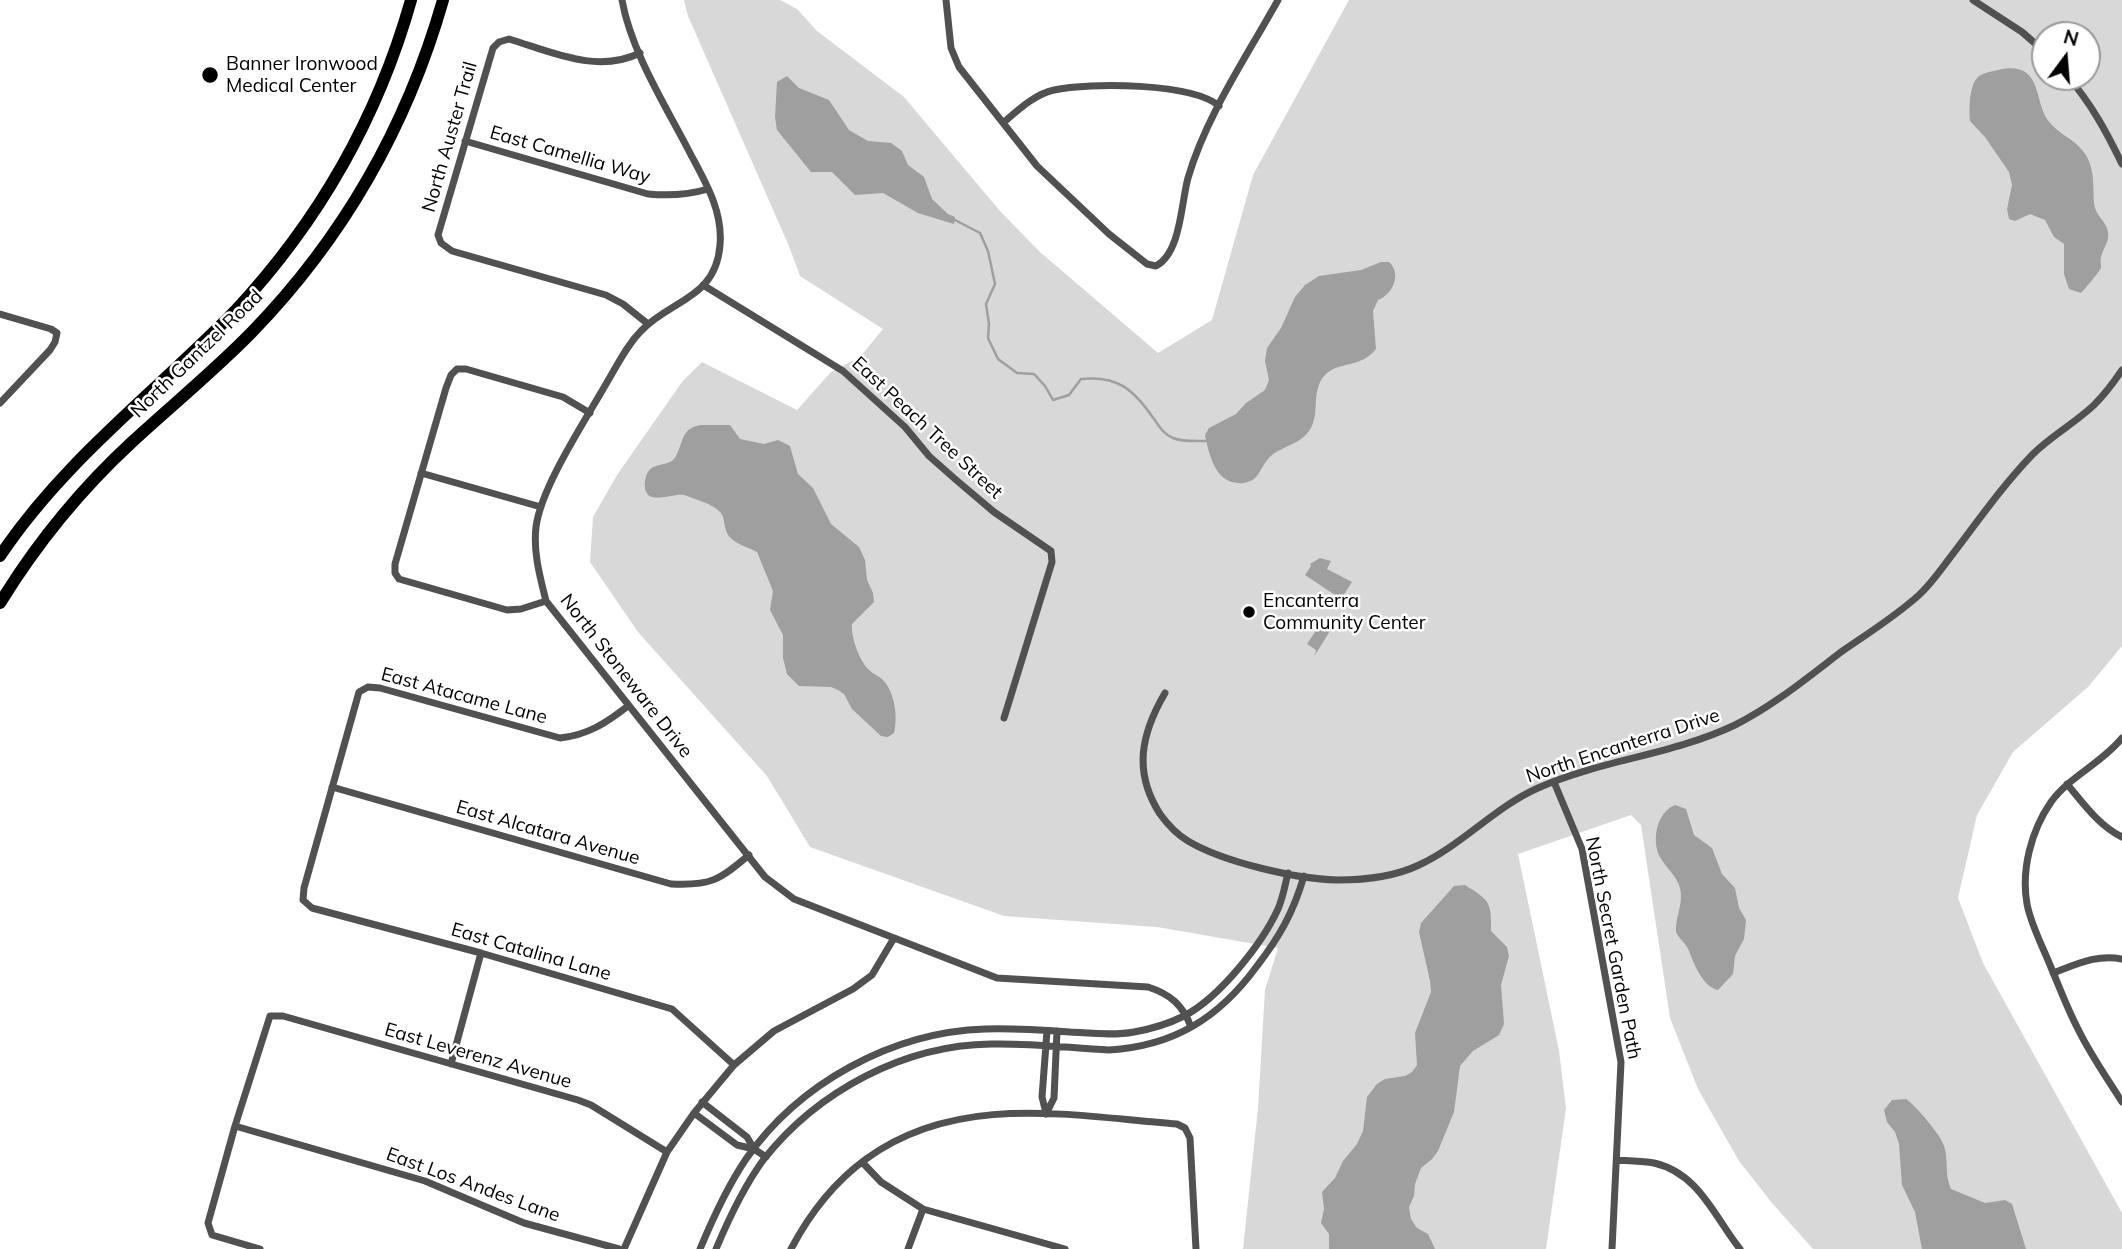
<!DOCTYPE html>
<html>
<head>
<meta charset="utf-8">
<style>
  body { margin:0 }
  #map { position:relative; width:2122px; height:1249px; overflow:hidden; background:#fff; font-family:Mulish,sans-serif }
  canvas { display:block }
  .north { position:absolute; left:2031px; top:21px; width:70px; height:70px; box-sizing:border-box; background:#fff; border:2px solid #999; border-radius:50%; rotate:16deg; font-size:19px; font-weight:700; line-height:28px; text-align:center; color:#000 }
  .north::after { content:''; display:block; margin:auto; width:24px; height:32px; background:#000; clip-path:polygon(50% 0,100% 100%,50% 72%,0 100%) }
</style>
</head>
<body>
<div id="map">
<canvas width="2122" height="1249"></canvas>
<div class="north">N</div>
</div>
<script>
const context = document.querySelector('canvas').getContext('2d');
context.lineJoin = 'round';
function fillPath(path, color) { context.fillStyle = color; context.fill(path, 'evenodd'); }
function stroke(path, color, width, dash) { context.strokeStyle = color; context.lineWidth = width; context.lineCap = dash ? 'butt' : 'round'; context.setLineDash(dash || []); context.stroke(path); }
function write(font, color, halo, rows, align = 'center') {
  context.font = font + ' Mulish,sans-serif'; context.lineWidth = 5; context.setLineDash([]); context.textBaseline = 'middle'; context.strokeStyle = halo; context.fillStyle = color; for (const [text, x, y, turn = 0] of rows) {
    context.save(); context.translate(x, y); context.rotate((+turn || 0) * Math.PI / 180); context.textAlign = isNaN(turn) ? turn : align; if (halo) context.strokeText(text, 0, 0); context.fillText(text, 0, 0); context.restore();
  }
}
const green = new Path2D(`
  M684,0H780L797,9L817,31L904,97L1000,211L1040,252L1158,353L1212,320L1253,175L1349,0H2122V646L2088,687L2013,752L1977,815L1958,898L1983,963L2122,1213V1249H1813L1772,1203L1739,1161L1698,1089L1670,1018L1641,825L1631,815L1518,854L1559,1051L1566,1108L1546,1249H1243L1258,1108L1265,990L1278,948L1157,927L1004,916L810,847L767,776L638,632L590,562L593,517L617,475L682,382L702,362L797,410L831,372L860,357L883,329L800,276L789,246L688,16ZM2045,35H2087V77H2045Z`);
const water = new Path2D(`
  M2002,69C2042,63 2034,99 2047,119C2056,133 2073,138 2083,151C2095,166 2093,185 2094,203C2095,216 2106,220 2108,232C2110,241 2103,248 2101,257C2100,261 2101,264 2101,268C2099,272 2084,290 2081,293L2069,289L2064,274V244L2054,237L2045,220L2030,214L2015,221L2009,219L2007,209L2012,185L2009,172L1985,137L1970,121C1969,109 1969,84 1979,76C1985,72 1995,71 2002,69Z
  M787,76L799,88L829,100L849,130L868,141L891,143L902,151L908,165L924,177L932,199L948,214L955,217L954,224L918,213L883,193L855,195L832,172H811L777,130L775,117L777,82Z
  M1381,262H1389C1402,274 1393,294 1378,300L1373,311L1376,349C1360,369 1338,361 1325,375C1310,391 1321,415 1309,431C1301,443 1285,446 1273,454C1263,462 1261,473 1254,479C1249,482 1244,484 1238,483C1215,482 1209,454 1205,435L1209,428L1236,414L1246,403L1265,390L1269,380L1265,361L1267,348L1281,328L1295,297L1305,285L1319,276L1361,270Z
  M701,425H730L740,439L764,444L778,440L790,446L798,474L813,488L831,524L859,547L865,560L867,580L873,593L874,602L852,624C851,638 859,660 869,670C873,674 879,676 883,680C895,693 898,717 894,733L888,737L881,736L852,709L844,694L838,690L831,687L799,686L787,674L783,658V635L770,610L773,591L757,552C744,545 728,543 725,527C724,522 724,516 720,512C713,504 697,500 687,496C675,490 642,511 645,481C648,458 669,470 676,456C684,441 681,428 701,425Z
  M1320,558L1331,561L1327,569L1352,582L1341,599L1305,575L1311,566L1310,564Z
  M1325,617L1335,623L1315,655L1316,650L1307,644Z
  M1675,805L1686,809L1694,835L1712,848L1722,874L1735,888L1739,908L1746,920L1744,939L1735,956L1733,974L1718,990C1703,987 1694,964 1689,951C1686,943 1679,939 1676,932C1675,917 1684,903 1680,888C1677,876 1666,868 1660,857C1651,840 1657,812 1675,805Z
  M1465,885C1489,900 1492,902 1491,931L1507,947L1509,956L1501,985L1504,1024L1499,1035L1473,1051L1460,1066L1454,1112L1438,1151L1432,1159L1421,1168L1415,1184L1414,1196L1409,1207L1411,1219L1417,1228L1428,1234L1435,1249H1329V1234L1321,1223L1324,1209L1322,1192L1335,1178L1343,1161L1357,1144L1363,1131L1367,1097L1377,1084L1385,1079L1405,1076L1412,1072L1417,1065L1415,1033L1431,992L1430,981L1419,932L1421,923L1454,886Z
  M1906,1099C1915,1105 1941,1135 1944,1146C1949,1161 1944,1173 1951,1189L1985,1203L2005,1200L2012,1204L2026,1249H1922L1915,1212L1902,1185L1899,1144L1895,1132L1887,1122L1884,1110L1892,1100Z`);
const stream = new Path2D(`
  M955,220L980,233L988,251L995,284L986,304L989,324L988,338L998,359L1017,373L1034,374L1045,386L1053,400L1069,395L1081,379C1118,375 1134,390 1154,419C1159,426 1164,435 1173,438C1182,442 1197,441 1207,441`);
const minor = new Path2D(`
  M622,0C631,52 667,108 691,155C706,183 723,212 720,245C716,299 670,300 641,331C626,346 617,366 606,384C585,421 541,487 536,527C533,552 540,577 546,601L765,877L794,899L997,978L1148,987C1170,994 1183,1005 1191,1027
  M946,0L951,48L959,67L1037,166L1109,234L1147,264L1156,266C1181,253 1181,203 1188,178C1206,116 1247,56 1278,0
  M1973,0L2022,32L2045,52
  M640,53C597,74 552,52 509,39L499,42L493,48L438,235L441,243L452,251L606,295L623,304L648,324
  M2068,77C2091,103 2107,133 2122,164
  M1004,122C1018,110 1035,94 1054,90C1089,82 1193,83 1219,106
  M465,141L648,194C669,196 688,195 708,189
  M703,285L843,371L905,427L929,456L955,479L994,512L1051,551L1052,562L1004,718
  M0,314L51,329L57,333L55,342L50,350L0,403
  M421,473L541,507
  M546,601L521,609L507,610L399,579L395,573V564L446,388L451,375L457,369H466L563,397L590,413
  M1165,693C1141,734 1133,772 1160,814C1168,825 1176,834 1188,841C1223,862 1296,879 1337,880C1364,880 1394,877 1419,865C1462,845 1495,807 1538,788C1601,760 1672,755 1735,725C1773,706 1807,678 1841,652C1867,634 1896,616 1919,595C1932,583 1942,568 1952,555C1978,521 2003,485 2033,454C2051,436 2075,423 2094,405C2104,395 2114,382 2122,370
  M628,706C606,723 588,735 560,738L380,688L368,687L359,692L304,888L303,900L312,908L481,953L672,1009L734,1065
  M2122,738C2102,763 2070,776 2051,802C2031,831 2021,870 2027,904C2031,925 2042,945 2050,965C2059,986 2067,1008 2078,1029C2090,1054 2107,1078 2122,1102
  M1554,782L1582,849L1621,1062L1612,1249
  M2067,784C2083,803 2099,826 2122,837
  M332,787L671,884C711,886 719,880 749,855
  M2053,973C2077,964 2097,954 2122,959
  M451,1064L481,953
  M702,1102L747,1137L754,1149
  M694,1113L737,1145L754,1149L766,1157
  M1046,1113L1042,1097L1047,1031
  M1046,1114L1054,1098L1057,1031
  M235,1126L425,1181L524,1223L619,1249
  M1617,1160C1629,1161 1642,1161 1654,1163C1699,1173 1715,1218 1740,1249
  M862,1162L881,1182L923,1209L1065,1249
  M260,1249L212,1235L208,1223L235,1126L270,1016H283L578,1100L591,1105L667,1152
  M624,1249L667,1152L694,1113L734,1065L774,1031L853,989L872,975L894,938
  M700,1249C713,1218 727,1187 746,1159C799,1083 892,1032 985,1029C1014,1028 1042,1030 1070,1032C1091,1033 1113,1036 1134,1032C1151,1029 1168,1024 1184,1016C1219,998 1262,944 1278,909C1283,898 1285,885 1288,873
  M716,1249C729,1218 744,1186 764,1159C818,1091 904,1045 991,1044C1030,1043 1070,1048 1109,1050C1174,1046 1219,1018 1257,966C1280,936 1293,913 1304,876
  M791,1249C810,1213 833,1183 866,1159C958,1092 1071,1116 1177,1124L1185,1128L1190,1138L1196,1249
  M908,1249L923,1209`);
const primary = new Path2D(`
  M0,556C64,460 156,392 235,311C318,222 378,117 411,0
  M0,603C37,543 79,491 131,443C171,406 214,371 252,332C343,238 407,126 443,0`);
const markers = [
  [210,75,9,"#000"],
  [1249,612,7,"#000"]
];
const poiNames = [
  ["Banner Ironwood",226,64],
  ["Medical Center",226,86],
  ["Encanterra",1263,601],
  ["Community Center",1263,623]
];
const streetNames = [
  ["North Auster Trail",450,137,-74],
  ["East Camellia Way",570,155,16],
  ["North Gantzel Road",197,354,-44],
  ["East Peach Tree Street",927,428,43],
  ["North Stoneware Drive",626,676,52],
  ["East Atacame Lane",464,696,15],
  ["North Encanterra Drive",1623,746,-18],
  ["East Alcatara Avenue",548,833,16],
  ["North Secret Garden Path",1613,948,79],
  ["East Catalina Lane",531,952,16],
  ["East Leverenz Avenue",478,1056,16],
  ["East Los Andes Lane",473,1185,20]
];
fillPath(green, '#d8d8d8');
fillPath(water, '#9f9f9f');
stroke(stream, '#9f9f9f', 2.5);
stroke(minor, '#515151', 7);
stroke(primary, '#000', 12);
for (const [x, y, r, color] of markers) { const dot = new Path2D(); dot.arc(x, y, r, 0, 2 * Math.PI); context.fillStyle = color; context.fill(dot); stroke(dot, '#fff', 2.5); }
write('19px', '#000', '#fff', poiNames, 'left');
write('19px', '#000', '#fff', streetNames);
</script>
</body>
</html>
